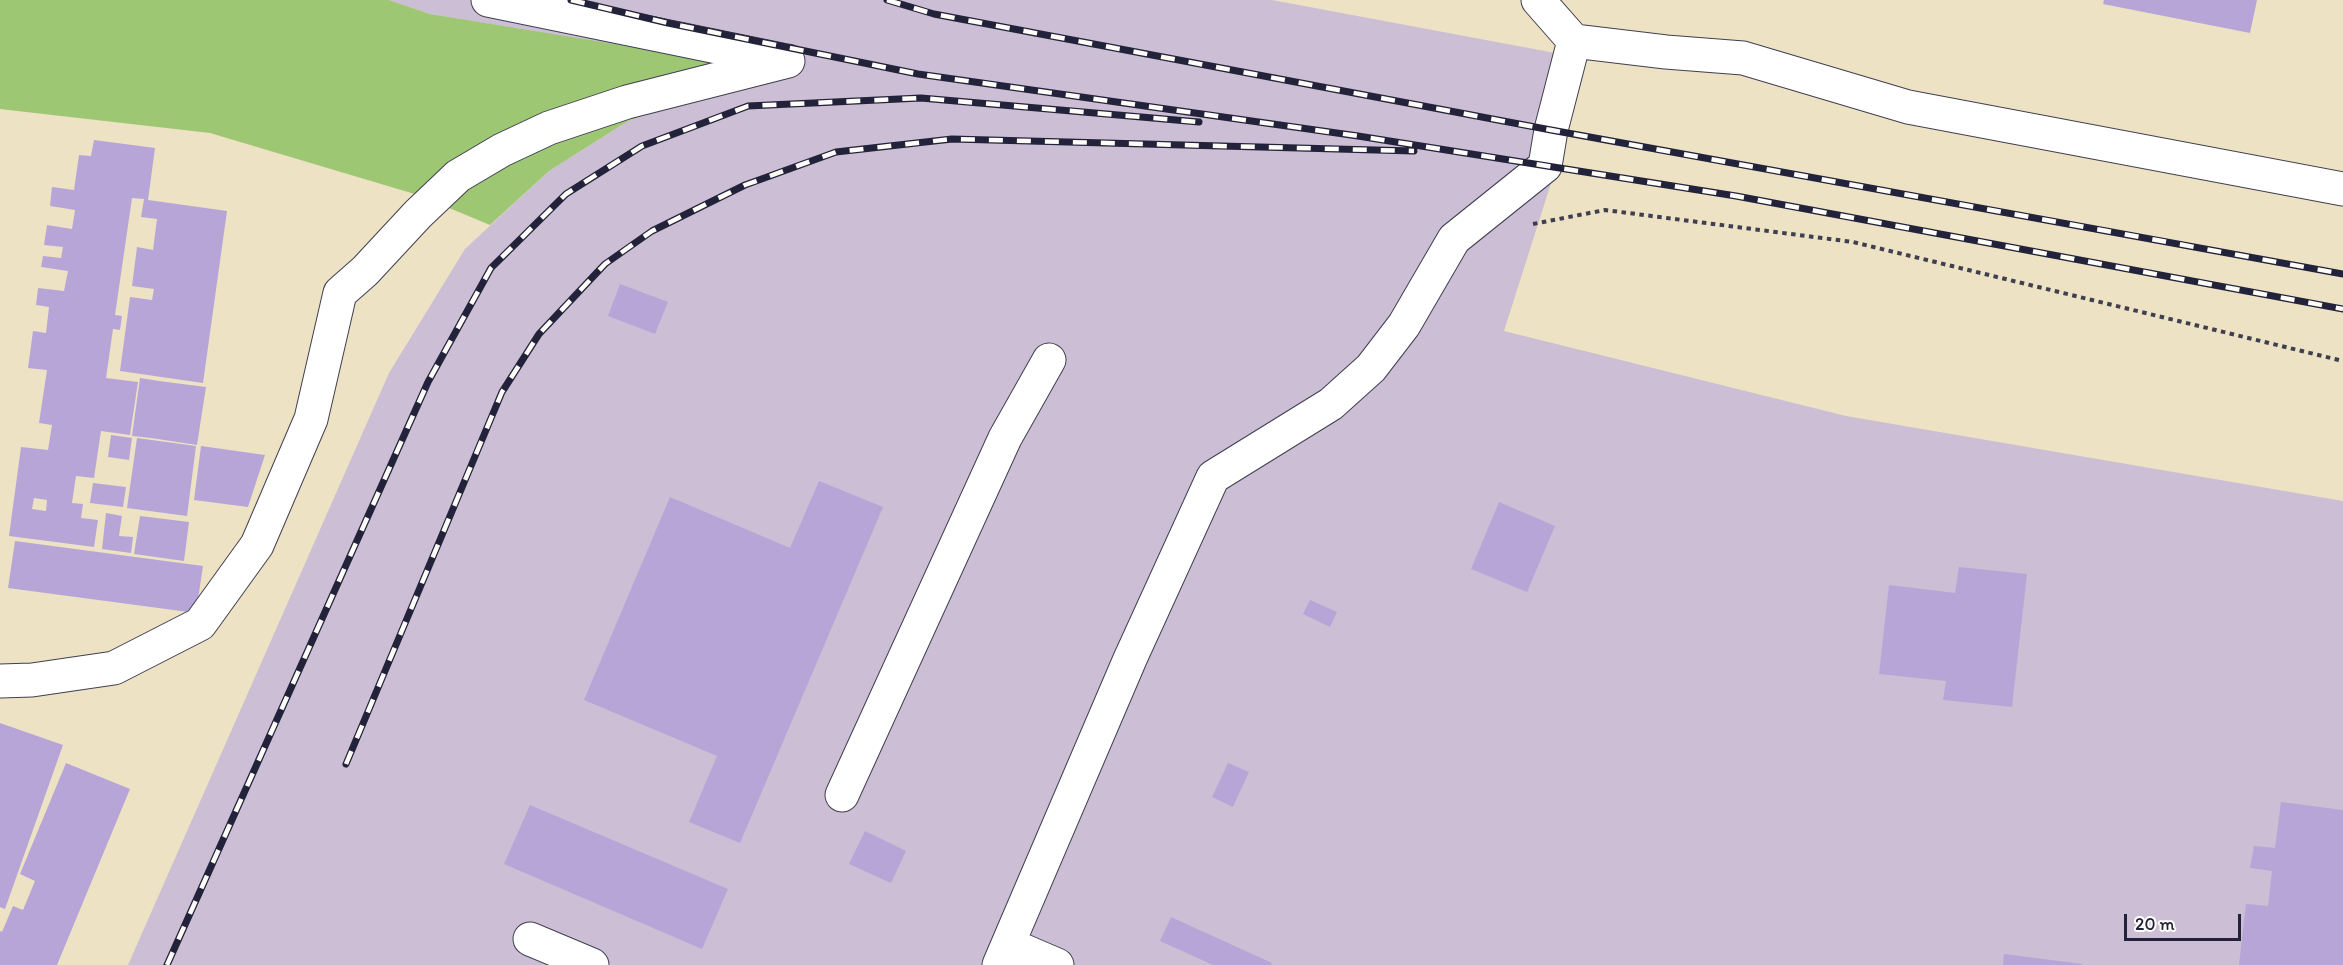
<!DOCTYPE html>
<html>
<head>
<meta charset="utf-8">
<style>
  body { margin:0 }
  #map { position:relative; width:2343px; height:965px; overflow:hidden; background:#ede2c4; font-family:Itim,sans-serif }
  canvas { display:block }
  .scale { position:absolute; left:2124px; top:914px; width:117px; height:27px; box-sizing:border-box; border:3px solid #22223b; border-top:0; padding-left:8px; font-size:18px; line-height:21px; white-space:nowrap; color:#22223b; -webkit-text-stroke:4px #fdfcf7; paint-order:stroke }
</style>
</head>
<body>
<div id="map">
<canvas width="2343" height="965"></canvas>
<div class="scale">20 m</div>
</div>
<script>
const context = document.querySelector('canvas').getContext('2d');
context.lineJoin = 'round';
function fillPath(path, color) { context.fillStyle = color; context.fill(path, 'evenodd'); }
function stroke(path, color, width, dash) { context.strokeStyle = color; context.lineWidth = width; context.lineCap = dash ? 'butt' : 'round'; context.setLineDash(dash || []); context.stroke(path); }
const industrial = new Path2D(`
  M389,0H1272L1582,58L1552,180L1504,331L1846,416L2343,501V965H128L389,373L465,249L549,171L628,121L767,70L430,14Z`);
const green = new Path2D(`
  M0,0H389L430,14L768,69L628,121L549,171L490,225L418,195L210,133L0,109Z`);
const building = new Path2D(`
  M2104,0H2257L2250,33L2103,4Z
  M94,140L155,148L148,200L227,211L203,383L120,371L130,297L152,300L154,289L132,286L137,247L153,250L157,219L141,217L144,199L132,198L115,315L122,316L120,330L113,329L106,378L138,382L130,435L101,431L94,478L76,476L72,503L83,504L81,518L98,520L94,547L9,536L21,447L48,450L52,425L39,423L47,370L28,368L33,331L46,333L49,307L36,305L38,288L64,291L68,271L41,267L43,256L61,258L63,247L44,245L47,225L72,229L75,210L50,206L52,187L74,190L79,155L91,156ZM34,498L47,500L46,511L32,509Z
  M620,284L668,302L655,334L608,316Z
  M140,378L159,381L151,438L132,436Z
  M159,381L206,387L197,445L151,438Z
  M111,435L132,438L129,460L108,457Z
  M137,438L196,446L187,516L127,508Z
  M201,446L265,455L248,507L194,500Z
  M819,481L883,507L740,843L689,822L717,756L584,700L670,497L790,548Z
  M93,483L126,487L123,507L90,503Z
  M1499,502L1555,526L1527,592L1471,569Z
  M106,513L122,516L119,536L133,537L131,553L102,549Z
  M140,516L189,522L184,561L134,554Z
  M15,541L203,566L196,613L8,588Z
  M1959,567L2027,574L2012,707L1943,700L1946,681L1879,674L1889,585L1955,593Z
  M1310,600L1337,612L1330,627L1303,614Z
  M0,723L63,745L5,909L0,907Z
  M66,763L130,789L57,965H0V931L2,932L13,906L23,910L35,881L20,874Z
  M1228,763L1249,772L1233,807L1212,797Z
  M2281,802L2343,810V965H2239L2246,904L2268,906L2272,871L2250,868L2254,846L2275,848Z
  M530,805L728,889L702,949L504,864Z
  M865,831L906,851L891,883L849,864Z
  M1171,917L1272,963L1271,965H1213L1160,941Z
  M2004,954L2082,964V965H2003Z`);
const path = new Path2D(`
  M1533,224L1605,210L1853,242L2343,361`);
const minor = new Path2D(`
  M488,0L781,60
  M1574,41L1666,52L1743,58L1908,107L2343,189
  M0,681L32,680L114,668L200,624L257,545L311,419L340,293L365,271L418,214L458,176L502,150L549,128L627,102L788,61
  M842,795L1005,438L1049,360
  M530,939L592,965
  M1008,944L1057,965
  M999,965L1130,659L1213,477L1331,404L1371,368L1404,325L1454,239L1545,166L1551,130L1574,41L1538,0`);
const rail = new Path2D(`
  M571,0L668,23L918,74L1358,136L1736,196L2343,309
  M887,0L934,14L1551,130L2343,274
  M346,764L502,392L539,334L605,264L652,231L745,185L836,152L952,139L1414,151
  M167,965L428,382L491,268L566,194L642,146L748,106L921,98L1199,122`);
fillPath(industrial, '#ccbed4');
fillPath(green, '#9ec773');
fillPath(building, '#b8a5d7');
stroke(minor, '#403f50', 35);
stroke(path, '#403f50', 4, [4.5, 4.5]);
stroke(minor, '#fff', 33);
stroke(rail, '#22223b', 7);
stroke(rail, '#fdfcf7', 4.5, [14]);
</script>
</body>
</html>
